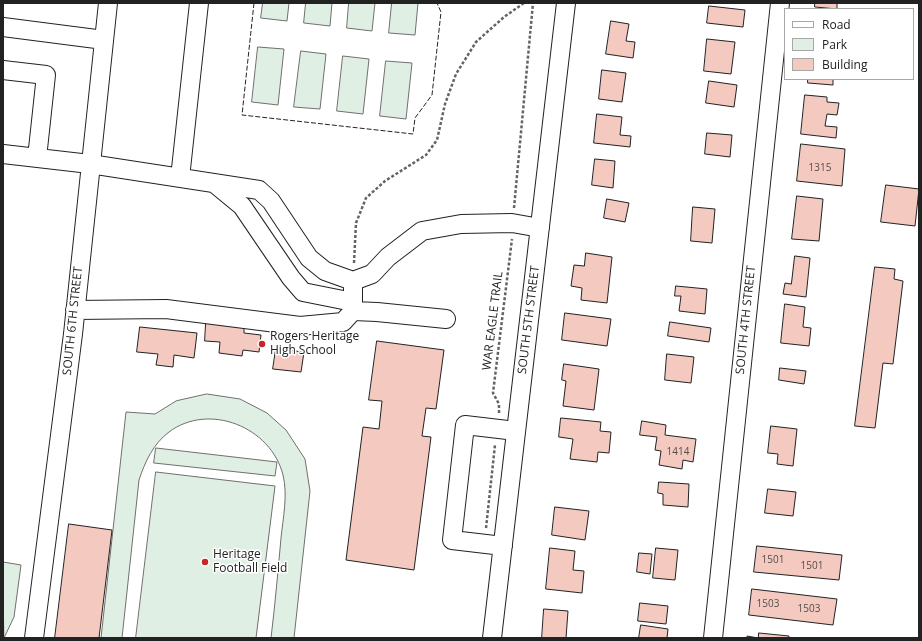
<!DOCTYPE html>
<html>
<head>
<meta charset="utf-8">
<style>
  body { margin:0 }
  #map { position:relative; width:922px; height:641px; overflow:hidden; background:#fff; font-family:"Open Sans",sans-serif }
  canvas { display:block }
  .frame { position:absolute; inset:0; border:4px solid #222; pointer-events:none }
  .legend { position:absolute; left:784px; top:8px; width:130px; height:72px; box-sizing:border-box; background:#fff; border:1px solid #a7a7a7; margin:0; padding:5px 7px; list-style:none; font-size:12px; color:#222 }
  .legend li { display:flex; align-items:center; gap:8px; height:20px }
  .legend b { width:20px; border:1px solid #a7a7a7 }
</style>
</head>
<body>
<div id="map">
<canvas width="922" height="641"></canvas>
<div class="frame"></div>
<ul class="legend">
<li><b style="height:5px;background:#fff"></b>Road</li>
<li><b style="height:11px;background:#e0efe3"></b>Park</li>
<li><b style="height:11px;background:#f3c9c0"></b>Building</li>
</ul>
</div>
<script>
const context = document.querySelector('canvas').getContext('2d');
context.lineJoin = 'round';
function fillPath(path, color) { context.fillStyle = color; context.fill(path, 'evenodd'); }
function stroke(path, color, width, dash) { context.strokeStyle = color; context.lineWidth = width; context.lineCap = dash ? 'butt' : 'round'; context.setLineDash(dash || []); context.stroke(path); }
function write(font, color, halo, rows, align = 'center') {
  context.font = font + ' "Open Sans",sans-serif'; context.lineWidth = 3; context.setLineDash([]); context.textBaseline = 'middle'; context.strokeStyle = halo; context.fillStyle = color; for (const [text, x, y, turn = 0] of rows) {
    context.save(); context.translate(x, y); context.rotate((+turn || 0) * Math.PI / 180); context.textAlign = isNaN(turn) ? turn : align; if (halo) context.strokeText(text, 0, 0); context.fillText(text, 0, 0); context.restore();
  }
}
const green = new Path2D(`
  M263,3H289L287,21L261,18Z
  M306,3H332L330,26L304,23Z
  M349,3H375L372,31L347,28Z
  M392,3H418L415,35L389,33Z
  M258,47L284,49L278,105L252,102Z
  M301,51L326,54L320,109L294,107Z
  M343,56L369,59L363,114L337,111Z
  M386,61L412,63L406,119L380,116Z
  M207,394L240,399L267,413L286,430L305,459L310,491L294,638H271C275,605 278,571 281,538C283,518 288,495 283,475C271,427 209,402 169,432C153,444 145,462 139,480L122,638H101L126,412L155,414L176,401Z
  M156,448L277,462L275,476L154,463Z
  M156,472L275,486L256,638H136Z
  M3,562L21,565L14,617L4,638Z`);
const building = new Path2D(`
  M815,3H837V9L815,7Z
  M709,6L745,10L743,27L707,23Z
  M611,21L629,24L626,41L635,42L633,58L606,54Z
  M707,39L735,42L731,74L704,71Z
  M602,70L626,73L622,102L599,99Z
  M808,79H833V85L808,83Z
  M709,81L737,85L734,107L706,103Z
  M805,95L827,97V102L839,103L837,115L827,114L825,126L837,127L836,138L801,134Z
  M597,114L622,117L620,135L631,136L630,147L594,143Z
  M707,133L732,135L730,157L705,154Z
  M801,144L845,149L842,186L797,181Z
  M595,159L615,161L613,188L592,185Z
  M886,185L919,189L915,226L881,222Z
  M797,196L823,199L819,241L792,239Z
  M607,199L629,203L625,222L604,218Z
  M693,207L715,209L712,243L691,241Z
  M586,253L612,257L607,303L581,300L582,288L571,286L574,265L584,266Z
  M795,256L810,258L806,297L783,294L785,283L791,284Z
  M875,267L895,269L894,279L903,281L893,364L883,363L875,428L855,426Z
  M676,286L707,289L705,314L679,311L681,296H675Z
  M785,304L805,307L803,327L811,328L809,346L781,343Z
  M565,313L611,319L607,346L562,340Z
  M670,322L711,328L709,342L668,336Z
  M206,323L244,327V333L261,335L259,352L243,350L242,356L219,353L220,342L205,341Z
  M140,327L197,333L194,358L174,355L173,367L156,365L158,354L137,352Z
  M377,341L444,350L436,409L426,408L422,436L431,437L414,570L346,560L363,427L379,429L382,401L369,400Z
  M276,349L304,352L301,372L273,369Z
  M667,354L694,357L691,383L665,380Z
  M564,364L599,369L594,410L563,406L566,381L562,380Z
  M780,368L806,371L804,384L779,380Z
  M561,418L601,422L600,431L611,432L609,453L598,452L597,462L570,459L573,439L559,437Z
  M642,421L666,425L665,435L696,439L693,462L683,460L682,469L659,465L661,451L655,450L657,437L640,435Z
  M771,426L797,429L793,466L777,464L778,454L768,453Z
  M659,482L689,484L688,507L663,505V494L658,493Z
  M768,489L796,492L793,516L765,513Z
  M555,507L589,511L585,540L552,535Z
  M69,524L112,530L99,638H55Z
  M757,546L842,555L839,580L754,572Z
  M550,548L575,551L573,570L584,571L582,593L546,589Z
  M656,548L678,550L675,580L653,578Z
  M639,553L652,554L650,574L637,572Z
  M752,589L837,599L833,625L749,615Z
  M640,603L668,606L666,624L638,621Z
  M544,609L568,611L566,638H542Z
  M641,625L668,629L667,638H639Z
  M759,633L789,636V638H747V636L758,638Z`);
const path = new Path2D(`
  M514,208L533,3
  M354,263L356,223L366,198L385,181L426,155L437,140L445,104L456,74L476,42L504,17L524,3
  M499,413V404L493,393L512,239
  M486,528L495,445`);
const minor = new Path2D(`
  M3,27L104,40
  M3,70L46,75L37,158
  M3,154L90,164L259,190L271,201L309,258L325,271L353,281L372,274L388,257L422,231L461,224L512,223L540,228
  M180,178L199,3
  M214,183L242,206L291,278L303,292L353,302
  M75,310L166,309L300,326L343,322L353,311V281
  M353,311L377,312L446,319
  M503,546L452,540L465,425L516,431
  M34,638L73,334L108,3
  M492,638L566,3
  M713,638L780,3`);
const fence = new Path2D(`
  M254,3L242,115L413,134L415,118L432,95L441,12L437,3`);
const markers = [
  [262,344,4,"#c62828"],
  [205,562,4,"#c62828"]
];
const numberNames = [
  ["1315",820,168],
  ["1414",678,452],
  ["1501",773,560],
  ["1501",812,566],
  ["1503",768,604],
  ["1503",809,609]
];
const streetNames = [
  ["SOUTH 5TH STREET",529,320,-83],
  ["SOUTH 4TH STREET",746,320,-84],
  ["SOUTH 6TH STREET",73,321,-84],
  ["WAR EAGLE TRAIL",493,321,-83]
];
const poiNames = [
  ["Rogers Heritage",270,337],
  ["High School",270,351],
  ["Heritage",213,555],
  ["Football Field",213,569]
];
fillPath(green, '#e0efe3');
stroke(green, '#6f6f6f', 1);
fillPath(building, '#f3c9c0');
stroke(building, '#222', 1);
stroke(minor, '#222', 20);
stroke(path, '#646464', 2.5, [3, 2]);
stroke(minor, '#fff', 18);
stroke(fence, '#222', 1, [5, 2]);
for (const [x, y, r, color] of markers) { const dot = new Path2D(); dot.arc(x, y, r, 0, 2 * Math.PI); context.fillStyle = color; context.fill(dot); stroke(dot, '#fff', 1.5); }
write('10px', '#564c4a', null, numberNames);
write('12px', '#222', '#fff', streetNames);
write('12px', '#222', '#fff', poiNames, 'left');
</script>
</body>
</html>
